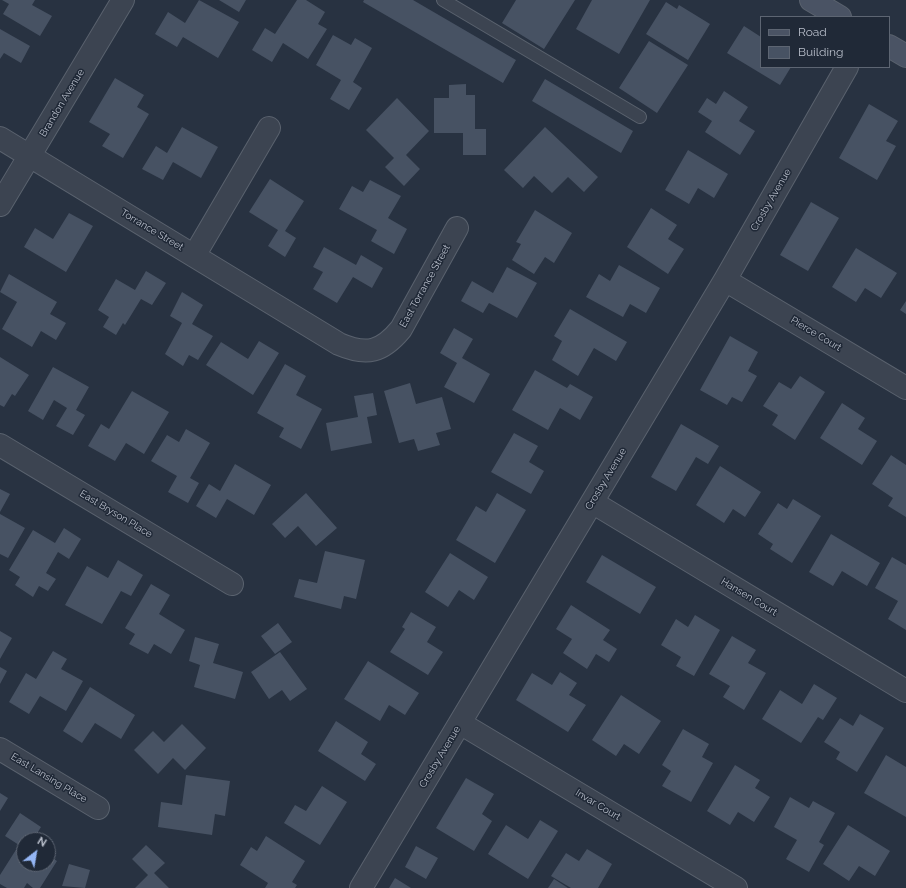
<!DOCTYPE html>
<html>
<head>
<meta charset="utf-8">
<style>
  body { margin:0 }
  #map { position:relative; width:906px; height:888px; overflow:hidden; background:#283241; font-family:Raleway,sans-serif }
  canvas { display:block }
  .legend { position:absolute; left:760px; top:16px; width:130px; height:52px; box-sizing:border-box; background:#202937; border:1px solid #5d6572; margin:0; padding:5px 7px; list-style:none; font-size:12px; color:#b9bfcb }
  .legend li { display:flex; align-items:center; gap:8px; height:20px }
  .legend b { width:20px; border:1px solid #5d6572 }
  .north { position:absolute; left:16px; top:832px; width:40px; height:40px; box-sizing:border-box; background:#202937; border:1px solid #5d6572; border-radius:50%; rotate:31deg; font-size:11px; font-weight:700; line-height:16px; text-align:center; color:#b9bfcb }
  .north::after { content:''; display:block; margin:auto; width:14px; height:18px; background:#94b6f5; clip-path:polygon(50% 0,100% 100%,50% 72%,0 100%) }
</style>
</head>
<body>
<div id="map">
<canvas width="906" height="888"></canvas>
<ul class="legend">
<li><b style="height:5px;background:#4a5364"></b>Road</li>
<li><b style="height:11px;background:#475263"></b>Building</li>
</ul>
<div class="north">N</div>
</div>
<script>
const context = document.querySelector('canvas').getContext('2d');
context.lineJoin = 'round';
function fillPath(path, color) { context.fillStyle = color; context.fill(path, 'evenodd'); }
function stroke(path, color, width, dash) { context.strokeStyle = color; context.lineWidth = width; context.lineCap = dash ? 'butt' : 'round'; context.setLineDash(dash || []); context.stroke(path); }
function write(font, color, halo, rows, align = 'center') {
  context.font = font + ' Raleway,sans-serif'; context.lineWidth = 3; context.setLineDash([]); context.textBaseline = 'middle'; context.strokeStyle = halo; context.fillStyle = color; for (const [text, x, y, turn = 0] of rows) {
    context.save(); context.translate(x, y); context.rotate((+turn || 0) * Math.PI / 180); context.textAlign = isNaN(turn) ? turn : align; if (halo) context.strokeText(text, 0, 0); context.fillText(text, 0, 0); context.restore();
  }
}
const building = new Path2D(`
  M2,0H35L32,5L52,16L40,36L3,14L9,4Z
  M199,0L239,22L218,58L183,37L177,47L155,34L168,12L185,23Z
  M219,0H246L239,12Z
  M297,0H306L325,12L318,24L327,29L308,59L283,43L272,62L252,50L265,28L275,34Z
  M364,0H413L516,60L503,83L363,2Z
  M516,0H575L544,49L502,23Z
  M592,0H650L619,54L576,29Z
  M666,2L677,9L679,5L710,24L688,60L646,34Z
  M744,26L761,37V67H791L780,85L727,53Z
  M0,29L30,46L21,63L4,53L0,59Z
  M333,35L351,45L355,38L372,48L353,82L362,88L349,110L330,99L341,80L316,65Z
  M649,41L688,65L657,113L619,88Z
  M115,78L144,95L137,107L149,114L123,158L102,146L110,134L89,122Z
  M545,79L633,131L621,153L532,101Z
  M466,84V95H475V129H486V155H463V133H434V98H449V85Z
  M724,91L748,107L739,121L755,131L740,155L705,132L712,121L698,112L707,98L716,104Z
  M397,98L429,131L406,155L420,169L404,186L385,167L394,158L366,130Z
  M869,104L898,121L886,141L896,146L877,180L839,158Z
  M182,127L218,147L201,178L173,162L163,180L142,169L156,146L167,153Z
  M545,127L598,177L584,192L568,177L552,193L534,176L523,188L504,170Z
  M688,150L728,174L714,198L698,188L689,204L665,190Z
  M270,179L304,201L285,231L296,238L285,257L268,246L278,230L249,212Z
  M370,180L401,196L388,218L407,229L394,254L371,241L377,230L339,209L352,186L363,192Z
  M811,202L839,218L808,271L780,255Z
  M651,208L677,225L668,239L684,249L668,274L627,247Z
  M535,210L572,233L554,263L545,257L534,274L512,260L521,244L516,242Z
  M69,213L93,226L66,272L24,247L35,228L53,239Z
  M324,247L356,265L361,255L383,268L372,288L353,277L337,303L313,289L323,272L313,267Z
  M856,248L897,273L881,298L865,288L856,302L832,287Z
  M619,265L660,288L646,313L630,304L623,317L586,297L599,274L610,281Z
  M507,267L537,283L517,318L489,303L483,313L461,301L472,281L493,293Z
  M146,271L166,283L152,305L141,299L125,325L123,323L116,335L103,327L109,317L98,310L116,279L135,290Z
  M9,274L57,302L50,314L66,323L56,340L41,331L32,347L2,329L17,302L0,292Z
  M182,292L203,305L192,324L213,336L198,360L189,355L183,366L165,354L182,323L170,316Z
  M906,301V314L900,310Z
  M570,309L627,342L616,361L594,348L578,376L552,360L562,341L554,336Z
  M454,328L473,339L462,358L490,374L474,403L444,387L457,363L440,353Z
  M730,336L758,352L748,371L757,376L742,402L732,397L727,405L700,390Z
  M259,341L279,353L253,395L206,365L221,342L248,359Z
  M0,357L29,375L15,396L12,394L4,407L0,405Z
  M285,364L306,376L296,395L322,409L301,449L279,437L284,428L257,413Z
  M53,367L89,387L76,410L85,415L73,435L56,426L67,408L54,400L43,420L28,411Z
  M535,370L567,388L570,384L593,397L580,420L560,408L548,430L512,410Z
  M800,376L825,392L795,440L772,425L778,415L763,406L779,382L791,389Z
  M410,383L416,404L442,397L451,429L436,433L440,445L418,451L414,439L399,443L384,391Z
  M132,391L169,412L144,454L126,443L115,461L88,446L101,424L109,429Z
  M373,393L377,415L367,417L372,443L331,451L326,423L358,417L354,396Z
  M842,403L865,418L858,429L877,441L862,465L820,438Z
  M681,424L719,446L708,464L696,457L676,491L651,477Z
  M186,429L210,443L190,478L199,483L188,503L168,492L177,476L151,461L167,435L179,442Z
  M514,433L538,446L529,462L544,471L531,494L491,472Z
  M891,455L906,465V517L888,506L893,498L872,484Z
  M235,464L271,485L254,515L227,499L216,518L196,506L209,484L220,491Z
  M720,466L761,492L745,517L733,509L724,523L696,505Z
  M0,489L10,494L0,512Z
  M306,493L337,528L316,546L298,526L285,538L272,524Z
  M497,493L526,510L495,563L456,540L476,506L486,512Z
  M793,499L821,516L792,563L770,549L773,544L758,534L778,503L787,509Z
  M0,514L25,528L8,558L0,554Z
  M64,528L81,539L69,559L58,552L46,573L56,579L48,591L39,586L33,597L15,585L20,577L9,570L33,530L55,543Z
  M831,534L880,563L867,586L842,571L833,586L809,572Z
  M325,551L365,560L356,599L344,596L341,609L294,597L299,579L317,583Z
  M450,553L488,577L474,600L459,590L448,607L425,592Z
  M602,555L656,587L640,614L586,582Z
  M892,557L906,565V630L888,619L898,601L875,588Z
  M118,560L143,575L131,596L121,591L102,624L65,605L87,566L108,578Z
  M151,584L170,595L159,614L185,630L171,654L154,644L148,654L129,644L135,634L125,628Z
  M571,605L610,630L603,640L617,649L609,662L596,654L587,669L563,653L572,639L556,629Z
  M411,612L436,627L427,642L443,652L428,675L390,652L405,629L402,627Z
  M695,615L720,630L694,676L676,666L681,657L661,645L676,619L688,627Z
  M278,623L292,642L275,654L261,636Z
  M0,631L12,638L0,659Z
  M732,636L756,650L748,663L766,673L744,710L723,697L730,686L709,674Z
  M195,637L219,644L213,663L243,672L235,699L194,687L200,665L189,661Z
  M53,651L67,659L61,669L83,681L66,711L40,696L29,714L9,702L26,673L36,679Z
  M280,652L307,689L290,701L282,690L269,699L251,672Z
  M368,661L419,693L405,715L389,705L380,721L344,699Z
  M0,667L7,671L0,684Z
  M560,672L577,683L569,695L586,705L568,732L516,700L532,673L552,685Z
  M814,684L837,698L823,720L818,717L801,743L762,719L780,690L802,704Z
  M90,687L135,715L121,739L95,723L82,743L63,731Z
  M621,695L661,721L639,754L624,744L616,756L592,740Z
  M860,714L884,728L857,772L836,759L840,752L824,742L840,718L853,726Z
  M336,721L368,742L361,754L376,764L365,781L318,751Z
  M182,724L206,748L185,770L173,758L158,774L134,750L153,731L164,742Z
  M683,729L709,744L702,757L713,763L691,802L662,786L671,771L662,765Z
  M886,755L906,767V817L864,793Z
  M735,765L760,780L755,788L770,797L754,822L738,812L730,825L707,811Z
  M186,775L230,781L225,816L215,814L212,835L158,827L161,802L182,805Z
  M466,778L494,794L482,814L492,821L474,851L436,828Z
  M322,786L347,802L320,845L284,823L295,805L306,811Z
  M0,793L8,798L0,811Z
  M790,797L809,808L813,801L835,813L819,842L824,845L809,872L786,859L797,840L774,827Z
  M20,813L41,827L33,840H24V864H48V855L57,861L40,888H33L27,883L24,888H7L0,884V875L19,845L5,836Z
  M540,820L558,831L528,879L488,854L506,825L528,839Z
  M848,825L890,851L875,876L859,866L849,881L823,864Z
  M266,836L305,861L292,882L297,885L295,888H265L268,883L240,865L251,847L257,851Z
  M146,845L165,863L154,873L169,888H135L148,875L132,859Z
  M416,846L438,858L426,879L405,867Z
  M587,849L612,864L598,888H571L551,876L566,853L579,861Z
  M69,864L90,870L85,888L62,886Z
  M395,878L411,888H389Z
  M554,879L568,888H548Z`);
const service = new Path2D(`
  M443,0L640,117`);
const minor = new Path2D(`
  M0,138L339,344C367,356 382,352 401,329L457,228
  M0,205L123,0
  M194,256L269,128
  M725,280L906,388
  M0,445L232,584
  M592,502L906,691
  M460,723L736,888
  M0,749L98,808
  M361,888L725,280L847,67`);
const secondary = new Path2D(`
  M811,0L840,17
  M889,46L906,56`);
const streetNames = [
  ["Brandon Avenue",62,103,-59],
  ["Crosby Avenue",771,200,-60],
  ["Torrance Street",152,230,31],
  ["East Torrance Street",425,286,-61],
  ["Pierce Court",816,334,31],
  ["Crosby Avenue",606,479,-59],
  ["East Bryson Place",116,514,31],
  ["Hansen Court",749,597,31],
  ["Crosby Avenue",440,757,-59],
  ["East Lansing Place",49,778,31],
  ["Invar Court",598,805,31]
];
fillPath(building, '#475263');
stroke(service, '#5a626e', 14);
stroke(minor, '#5a626e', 24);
stroke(secondary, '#5a626e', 24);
stroke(service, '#3c4451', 12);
stroke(minor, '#3c4451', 22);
stroke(secondary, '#4a5364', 22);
write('10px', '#b9bfcb', '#202937', streetNames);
</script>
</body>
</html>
